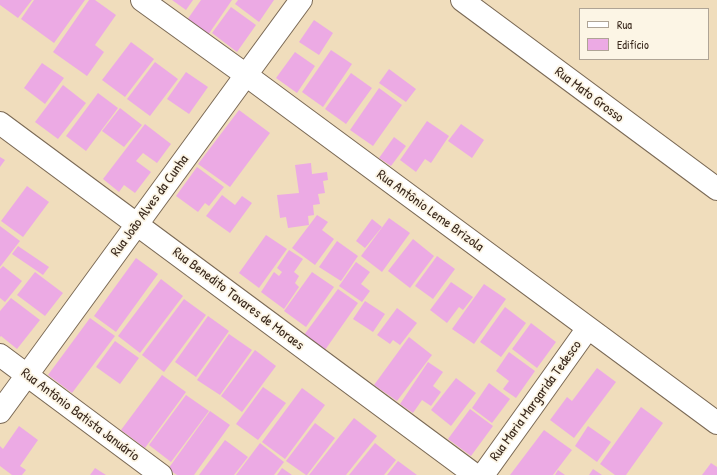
<!DOCTYPE html>
<html>
<head>
<meta charset="utf-8">
<style>
  body { margin:0 }
  #map { position:relative; width:717px; height:475px; overflow:hidden; background:#f0ddbc; font-family:"Patrick Hand",sans-serif }
  canvas { display:block }
  .legend { position:absolute; left:579px; top:8px; width:130px; height:52px; box-sizing:border-box; background:#fcf5e5; border:1px solid #afa495; margin:0; padding:5px 7px; list-style:none; font-size:12px; color:#3b2a1e }
  .legend li { display:flex; align-items:center; gap:8px; height:20px }
  .legend b { width:20px; border:1px solid #afa495 }
</style>
</head>
<body>
<div id="map">
<canvas width="717" height="475"></canvas>
<ul class="legend">
<li><b style="height:5px;background:#fff"></b>Rua</li>
<li><b style="height:11px;background:#ecaae4"></b>Edifício</li>
</ul>
</div>
<script>
const context = document.querySelector('canvas').getContext('2d');
context.lineJoin = 'round';
function fillPath(path, color) { context.fillStyle = color; context.fill(path, 'evenodd'); }
function stroke(path, color, width, dash) { context.strokeStyle = color; context.lineWidth = width; context.lineCap = dash ? 'butt' : 'round'; context.setLineDash(dash || []); context.stroke(path); }
function write(font, color, halo, rows, align = 'center') {
  context.font = font + ' "Patrick Hand",sans-serif'; context.lineWidth = 3.5; context.setLineDash([]); context.textBaseline = 'middle'; context.strokeStyle = halo; context.fillStyle = color; for (const [text, x, y, turn = 0] of rows) {
    context.save(); context.translate(x, y); context.rotate((+turn || 0) * Math.PI / 180); context.textAlign = isNaN(turn) ? turn : align; if (halo) context.strokeText(text, 0, 0); context.fillText(text, 0, 0); context.restore();
  }
}
const building = new Path2D(`
  M0,0H32L18,18L0,5Z
  M34,0H85L54,43L21,19Z
  M89,0H95L116,15L95,45L104,52L87,76L53,52Z
  M172,0H193L186,10Z
  M201,0H232L208,35L187,20Z
  M238,0H274L259,22L235,4Z
  M231,7L256,25L237,52L212,33Z
  M314,20L333,33L319,55L299,42Z
  M131,42L154,59L125,97L102,80Z
  M331,50L352,64L323,107L302,92Z
  M295,52L315,66L297,93L276,78Z
  M155,62L178,79L150,116L127,99Z
  M42,63L64,78L45,104L24,88Z
  M389,69L416,89L406,102L379,83Z
  M186,72L208,87L189,114L167,99Z
  M351,73L372,88L346,124L325,109Z
  M63,85L86,103L58,139L35,122Z
  M379,88L402,105L373,146L350,130Z
  M98,93L118,108L86,151L66,136Z
  M120,108L142,125L124,147L102,131Z
  M239,110L270,133L230,187L198,164Z
  M427,121L449,136L431,163L425,159L416,172L400,160Z
  M145,124L171,144L157,163L143,153L136,161L151,172L135,193L124,185L119,192L103,179Z
  M461,124L484,140L472,158L448,141Z
  M394,137L406,146L391,166L379,158Z
  M0,157L5,160L0,167Z
  M311,163L312,174L327,172L328,180L323,181L325,193L318,194L320,204L313,205L314,215L308,216L309,225L288,228L286,217L280,218L277,195L299,193L295,165Z
  M197,167L224,187L209,206L205,203L198,212L176,196Z
  M27,186L49,202L23,237L1,221Z
  M222,195L235,205L242,196L252,203L230,233L206,216Z
  M317,215L328,222L322,230L334,239L315,265L292,248Z
  M389,218L410,233L382,272L361,256Z
  M372,219L382,227L365,248L356,241Z
  M0,226L20,241L0,267Z
  M266,235L287,249L259,288L239,273Z
  M413,239L434,256L410,288L388,271Z
  M337,241L358,256L341,281L319,267Z
  M18,246L49,267L43,275L12,254Z
  M289,250L303,259L294,272L299,276L295,283L299,287L284,309L261,292L274,272L279,276L282,272L277,268Z
  M437,256L455,269L433,299L415,286Z
  M136,258L158,274L116,332L94,316Z
  M356,262L370,272L361,284L370,291L362,302L339,286Z
  M3,266L22,281L5,302L0,298V269Z
  M35,272L63,293L45,316L17,295Z
  M312,272L334,287L306,327L284,311Z
  M161,279L183,296L140,353L118,336Z
  M451,282L473,297L463,310L459,307L447,323L430,310Z
  M484,284L506,299L474,344L452,329Z
  M338,289L358,303L325,350L304,335Z
  M11,298L40,320L17,349L1,336L0,337V311Z
  M184,299L206,315L164,372L142,355Z
  M365,301L385,314L373,332L353,319Z
  M505,307L526,323L501,357L480,342Z
  M397,308L417,323L400,345L393,340L390,344L377,335Z
  M208,316L229,331L196,377L175,362Z
  M90,318L115,336L72,393L48,375Z
  M531,323L556,342L537,368L512,349Z
  M229,334L252,350L220,395L197,380Z
  M409,337L432,355L397,401L374,385Z
  M115,341L139,358L120,384L96,367Z
  M255,350L276,366L242,412L221,396Z
  M509,352L535,371L516,398L503,389L509,381L496,371Z
  M428,362L443,372L433,386L441,392L431,406L422,400L413,413L400,404Z
  M597,368L616,382L574,438L550,420L567,397L572,401Z
  M162,375L186,392L145,448L121,430Z
  M456,378L476,393L451,426L431,410Z
  M489,383L510,399L492,423L472,408Z
  M263,387L286,403L258,440L236,424Z
  M302,388L325,405L285,459L262,442Z
  M186,395L209,411L171,462L149,445Z
  M641,407L663,423L626,475H615L600,464Z
  M470,409L493,426L471,456L448,439Z
  M210,411L230,425L194,475H177L168,469Z
  M354,418L377,436L346,475H309Z
  M315,423L335,438L307,475H306L286,461Z
  M19,426L38,440L20,466L26,470L22,475H12L0,466V446L3,449Z
  M588,426L611,442L597,462L575,446Z
  M544,430L572,450L553,475H510Z
  M225,440L248,457L234,475H199Z
  M260,443L284,462L274,475H236Z
  M375,443L396,460L384,475H349Z
  M398,461L417,475H387Z
  M711,463L717,467V475H702Z
  M95,468L106,475H90Z
  M282,468L292,475H277Z
  M593,469L602,475H589Z
  M558,470L565,475H555Z`);
const minor = new Path2D(`
  M142,0L246,75L717,423
  M462,0L717,189
  M0,123L475,475
  M0,355L161,475
  M0,412L246,75L301,0
  M483,475L531,408L588,328`);
const streetNames = [
  ["Rua Mato Grosso",589,95,37],
  ["Rua João Alves da Cunha",150,206,-54],
  ["Rua Antônio Leme Brizola",430,211,36],
  ["Rua Benedito Tavares de Moraes",238,299,37],
  ["Rua Maria Margarida Tedesco",536,401,-54],
  ["Rua Antônio Batista Januário",80,415,37]
];
fillPath(building, '#ecaae4');
stroke(minor, '#7a6955', 24);
stroke(minor, '#fff', 22);
write('14px', '#3b2a1e', '#fcf5e5', streetNames);
</script>
</body>
</html>
